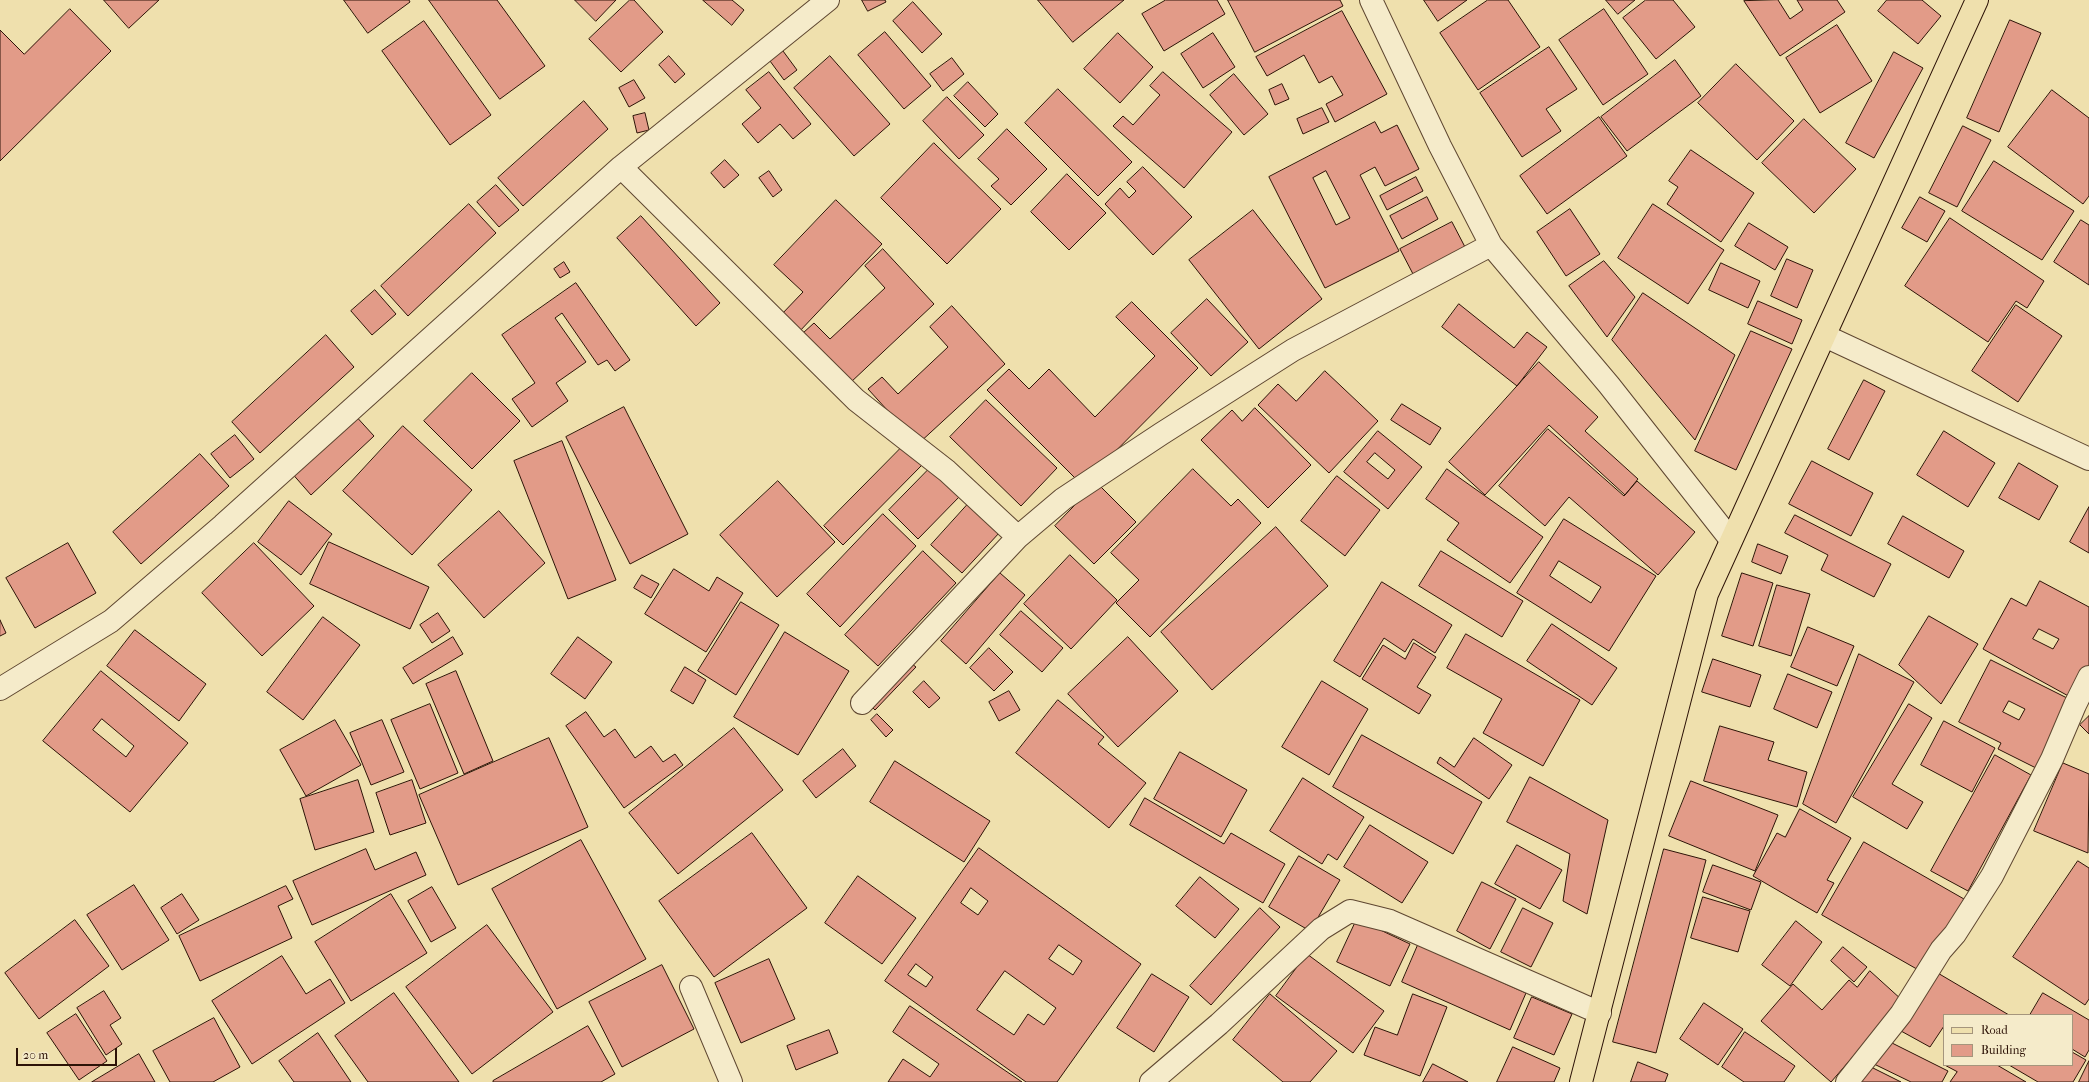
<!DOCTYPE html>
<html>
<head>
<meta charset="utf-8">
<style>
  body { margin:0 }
  #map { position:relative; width:2089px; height:1082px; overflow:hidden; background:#efe0ad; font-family:"IM FELL French Canon",serif }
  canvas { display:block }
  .legend { position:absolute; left:1943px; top:1014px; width:130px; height:52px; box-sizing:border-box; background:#f5ebca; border:1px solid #a5957c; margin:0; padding:5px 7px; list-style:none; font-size:12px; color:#2d1307 }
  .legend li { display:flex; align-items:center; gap:8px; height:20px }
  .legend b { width:20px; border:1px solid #a5957c }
  .scale { position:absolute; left:16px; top:1048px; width:101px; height:18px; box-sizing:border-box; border:2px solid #2d1307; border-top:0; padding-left:5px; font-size:12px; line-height:14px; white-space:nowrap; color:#2d1307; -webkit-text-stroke:3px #f5ebca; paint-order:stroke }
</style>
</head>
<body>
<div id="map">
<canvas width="2089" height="1082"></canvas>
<ul class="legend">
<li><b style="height:5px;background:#efe0ad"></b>Road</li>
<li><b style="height:11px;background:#e29b88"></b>Building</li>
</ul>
<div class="scale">20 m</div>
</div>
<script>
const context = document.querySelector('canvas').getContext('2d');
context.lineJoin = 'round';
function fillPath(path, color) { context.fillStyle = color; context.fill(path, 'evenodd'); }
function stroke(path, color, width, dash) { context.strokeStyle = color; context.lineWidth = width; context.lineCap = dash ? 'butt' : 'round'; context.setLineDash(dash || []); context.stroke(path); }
const building = new Path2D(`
  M104,0H159L129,28Z
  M344,0H409L410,2L368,33Z
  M429,0H497L545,66L500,99Z
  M575,0H616L596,21Z
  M630,0H634L663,32L621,72L589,39Z
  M703,0H732L744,10L732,25Z
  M862,0H885L886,2L868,11Z
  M1038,0H1124L1073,42Z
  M1166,0H1217L1225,14L1164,51L1142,14Z
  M1228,0H1340L1343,6L1255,52Z
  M1424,0H1467L1438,21Z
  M1488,0H1508L1540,47L1478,90L1440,33Z
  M1606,0H1635L1618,14Z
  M1646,0H1673L1695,27L1656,59L1623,18Z
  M1778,0L1790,19L1803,10L1797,0H1837L1845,12L1780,56L1744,1Z
  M1887,0H1922L1941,16L1918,44L1878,11Z
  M913,2L942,34L922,53L893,21Z
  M70,9L111,51L0,161V30L24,54Z
  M1604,9L1648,74L1603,105L1559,40Z
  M1342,11L1387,94L1335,122L1326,104L1343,95L1332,76L1319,83L1304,55L1267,76L1256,57Z
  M2010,20L2041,33L1999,132L1967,118Z
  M424,21L491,115L450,145L382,51Z
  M1837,25L1872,81L1820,113L1786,58Z
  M885,32L931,86L904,109L858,55Z
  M1118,33L1153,67L1120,103L1084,69Z
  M1213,33L1235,67L1203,88L1181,54Z
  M1549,47L1577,89L1546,109L1561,131L1522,157L1480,93Z
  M783,51L797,70L784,80L770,61Z
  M1894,52L1923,68L1874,158L1846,143Z
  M669,56L685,74L675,83L659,65Z
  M830,56L890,124L854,156L794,88Z
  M952,58L964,74L943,91L930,74Z
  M1675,60L1701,96L1627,151L1601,117Z
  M1736,64L1794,121L1757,160L1698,103Z
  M769,72L811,124L793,139L780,124L758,143L742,124L761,108L746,90Z
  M1163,72L1232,132L1184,188L1113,126L1123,116L1133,125L1160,95L1150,86Z
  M1234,74L1268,114L1244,135L1210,95Z
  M634,80L645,98L629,107L619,88Z
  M968,82L998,114L985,127L954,96Z
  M1282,84L1289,99L1275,105L1269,90Z
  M1058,89L1132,162L1098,196L1025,123Z
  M2052,90L2089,118V196L2083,204L2008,147Z
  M947,97L984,135L959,159L923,121Z
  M584,101L608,129L523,206L498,178Z
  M1322,108L1329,122L1303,134L1297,119Z
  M645,113L649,130L637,133L633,116Z
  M1599,117L1627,156L1547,214L1520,176Z
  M1804,119L1856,169L1814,213L1762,163Z
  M1375,122L1381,133L1397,125L1419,169L1385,186L1375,167L1360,175L1399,251L1325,288L1269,177ZM1326,171L1350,218L1336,225L1313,178Z
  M1963,126L1991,140L1957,207L1929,193Z
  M1007,129L1047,169L1011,205L991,186L999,179L978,159Z
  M934,143L1001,209L947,264L881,198Z
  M1691,150L1754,193L1721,242L1667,204L1678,187L1669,181Z
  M725,160L739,175L724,188L711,173Z
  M1994,161L2074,211L2042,260L1962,211Z
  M1143,167L1192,217L1153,255L1105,204L1120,188L1129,198L1136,191L1127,182Z
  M769,171L782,190L773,197L759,178Z
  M1067,174L1106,213L1069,250L1031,212Z
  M1416,177L1423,191L1387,210L1380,196Z
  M496,185L519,210L499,227L477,202Z
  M1427,197L1438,219L1402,239L1390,216Z
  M1920,197L1945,211L1927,242L1902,228Z
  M836,200L882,244L798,333L780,316L803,292L774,265Z
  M469,204L496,233L408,316L381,286Z
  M1653,204L1724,250L1688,304L1618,258Z
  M1570,209L1600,254L1566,276L1537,232Z
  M1253,210L1322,299L1259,349L1189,260Z
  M641,216L720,303L696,326L617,238Z
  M1950,218L2044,281L2027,308L2016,301L1988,342L1905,286Z
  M2081,220L2089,225V285L2054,262Z
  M1452,222L1465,247L1413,274L1400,249Z
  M1749,223L1788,247L1775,270L1735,246Z
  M883,249L934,304L850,383L803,333L814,323L830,339L885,288L865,266Z
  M1787,259L1813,270L1797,308L1771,296Z
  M1604,261L1635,297L1607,337L1569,286Z
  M564,262L570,272L560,278L554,269Z
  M1721,263L1760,281L1748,308L1709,290Z
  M576,283L630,360L615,371L607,360L598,365L562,313L555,318L586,362L556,383L568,401L532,427L512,399L535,383L502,335Z
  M375,290L396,314L372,335L351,311Z
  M1643,293L1735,355L1695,440L1612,340Z
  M1207,299L1248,342L1211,376L1171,333Z
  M1758,301L1802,320L1792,344L1748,324Z
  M1132,302L1198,368L1082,485L987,390L1009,369L1029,389L1049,369L1095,417L1155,356L1116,317Z
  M1459,304L1514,348L1527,332L1547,347L1517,386L1442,327Z
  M2016,305L2062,336L2018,402L1972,371Z
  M952,306L1005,364L918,444L868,389L882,377L898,394L948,347L930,327Z
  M1751,331L1792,349L1736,470L1695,451Z
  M326,335L354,367L260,453L232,422Z
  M1539,362L1598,417L1585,431L1638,479L1625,495L1549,425L1485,495L1449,462Z
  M1325,371L1378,421L1329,473L1258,405L1278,384L1296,401Z
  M472,373L520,421L472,469L424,421Z
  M1864,380L1885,391L1849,460L1828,449Z
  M986,400L1057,468L1021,506L950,437Z
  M1402,404L1441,428L1430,445L1391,420Z
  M624,407L688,534L630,564L566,437Z
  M1255,408L1311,465L1268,508L1201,440L1232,410L1242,421Z
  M353,413L374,436L311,495L290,471Z
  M403,426L472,490L412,555L343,491Z
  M1548,429L1624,496L1637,481L1695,532L1658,575L1569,497L1545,526L1499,486Z
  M1378,431L1422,467L1388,509L1344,472ZM1375,453L1395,470L1388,479L1367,462Z
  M1944,431L1995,463L1968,507L1917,475Z
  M235,435L254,459L230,478L211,454Z
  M562,441L616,580L568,599L514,461Z
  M903,446L922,465L843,545L824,526Z
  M200,454L229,486L141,564L113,532Z
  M1812,461L1873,493L1851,536L1789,504Z
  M2019,463L2058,486L2039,520L1999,498Z
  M932,466L961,495L918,539L889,510Z
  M1193,469L1231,506L1238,499L1261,523L1150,637L1116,603L1139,580L1111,553Z
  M1447,469L1543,537L1510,583L1447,540L1459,523L1426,499Z
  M1337,476L1380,510L1345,556L1301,521Z
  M778,481L835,542L777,597L720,535Z
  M1097,483L1136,522L1094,564L1055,526Z
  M289,501L332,534L301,575L258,542Z
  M969,503L1000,532L962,573L931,545Z
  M2089,507V553L2070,542Z
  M499,511L545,563L484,618L438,565Z
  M883,514L916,546L840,627L807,594Z
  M1795,515L1891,564L1874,597L1821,570L1828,555L1785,533Z
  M1903,516L1964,551L1949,578L1888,544Z
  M1564,519L1656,576L1609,651L1517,593ZM1559,561L1601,587L1591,603L1550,576Z
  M1276,527L1328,586L1212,690L1161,632Z
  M329,542L429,587L410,629L310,584Z
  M68,543L96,593L35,628L6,578Z
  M254,543L314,606L262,656L202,593Z
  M1758,544L1788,556L1781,574L1752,562Z
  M923,551L956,583L878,666L845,635Z
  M1441,551L1523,601L1502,637L1419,586Z
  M1070,555L1117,600L1071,649L1024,604Z
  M674,569L709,591L717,577L743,593L706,652L645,614Z
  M1000,573L1025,595L966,664L941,641Z
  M1742,573L1773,583L1753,646L1722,636Z
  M642,575L659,584L651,598L634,588Z
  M2040,581L2089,607V666L2072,698L1983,649L2011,598L2026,606ZM2039,629L2059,639L2053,649L2033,639Z
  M1382,582L1452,625L1435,653L1413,639L1405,652L1384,638L1360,677L1334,661Z
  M1777,585L1810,594L1791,656L1759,646Z
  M741,602L779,625L736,695L698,671Z
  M1021,611L1063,648L1042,672L1000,635Z
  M438,613L450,631L432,643L420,625Z
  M1929,616L1978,644L1941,704L1899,665Z
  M323,617L360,645L303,720L267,692Z
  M0,620L6,633L0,636Z
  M1552,624L1617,668L1592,705L1527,661Z
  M1808,627L1854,646L1837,686L1791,667Z
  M135,630L206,684L179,721L107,666Z
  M785,632L849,671L798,755L734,717Z
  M1466,634L1580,700L1543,766L1483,733L1502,699L1447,668Z
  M453,637L463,654L413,684L403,668Z
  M578,637L612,662L585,699L551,674Z
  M1128,637L1178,691L1118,747L1068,694Z
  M1414,643L1436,657L1417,687L1431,695L1419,714L1362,679L1383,645L1405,659Z
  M989,648L1013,672L994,691L970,668Z
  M1859,654L1914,682L1836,823L1803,804Z
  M1713,659L1761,675L1750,707L1702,692Z
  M1991,660L2073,701L2038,769L1998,749L2001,743L1959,722ZM2009,701L2025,709L2019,720L2003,712Z
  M908,661L916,667L875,710L868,703Z
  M685,667L706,680L693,704L671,691Z
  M101,671L188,743L130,812L43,741ZM102,719L134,746L126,757L93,730Z
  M456,671L493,761L464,774L426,684Z
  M1788,674L1832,692L1817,728L1774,709Z
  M924,681L940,698L929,708L913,692Z
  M1322,681L1368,709L1329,775L1282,747Z
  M1009,691L1020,710L999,721L989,702Z
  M1058,700L1104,737L1098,744L1146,783L1109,828L1016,753Z
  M430,704L458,773L420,789L391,720Z
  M1909,704L1932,718L1892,784L1923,802L1907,829L1853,797Z
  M586,712L604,737L615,729L635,758L651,746L663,762L675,754L683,765L624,808L566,726Z
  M877,714L893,730L886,737L871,720Z
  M2089,716V734L2080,725Z
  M335,720L361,765L306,796L280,750Z
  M382,720L404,772L371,785L350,733Z
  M1944,721L1995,748L1972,792L1921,765Z
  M1720,726L1774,742L1768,760L1807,772L1797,807L1704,781Z
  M734,728L783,790L678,874L629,813Z
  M1362,735L1482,802L1453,854L1333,787Z
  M549,738L588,827L458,885L419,795Z
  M1474,738L1512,765L1489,799L1437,763L1440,757L1454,767Z
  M843,749L856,766L816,798L803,781Z
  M1180,752L1247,790L1221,837L1154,799Z
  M1995,755L2031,775L1968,891L1931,871Z
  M895,761L990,821L964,862L870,802Z
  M2063,763L2089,774L2088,853L2034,831Z
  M1530,777L1608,820L1587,914L1563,901L1570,854L1507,822Z
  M1303,778L1364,817L1337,860L1328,854L1322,864L1270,831Z
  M358,780L374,832L315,850L300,799Z
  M412,780L426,823L390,835L376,793Z
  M1691,781L1778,815L1755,871L1669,836Z
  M1145,798L1224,844L1231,833L1285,864L1263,903L1130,825Z
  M1800,809L1851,838L1827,880L1834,883L1817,913L1753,876L1777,833L1785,837Z
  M1370,825L1428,862L1402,903L1344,867Z
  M752,833L807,908L714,977L659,901Z
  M581,840L646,959L557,1009L492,889Z
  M1864,842L1964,899L1922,972L1822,915Z
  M1517,845L1562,870L1540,909L1495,884Z
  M979,848L1141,964L1057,1082H1026L885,981ZM971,888L988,901L978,915L961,903ZM1059,945L1082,961L1073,975L1049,959ZM916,964L933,977L926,987L908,975ZM1005,971L1056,1008L1044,1025L1028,1014L1014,1035L977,1010Z
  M366,849L375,870L416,852L426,875L312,925L293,881Z
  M1664,849L1706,860L1656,1053L1613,1042Z
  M1299,856L1340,880L1310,931L1269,907Z
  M2078,861L2089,868V999L2085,1005L2013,957Z
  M1713,865L1761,882L1751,910L1703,892Z
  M858,876L916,918L882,964L825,923Z
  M1200,877L1239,909L1215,938L1176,906Z
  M1482,882L1516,899L1490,949L1457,931Z
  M134,885L169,940L122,970L87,915Z
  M286,886L293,899L278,906L292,938L200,981L179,936Z
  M432,887L456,928L431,942L408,901Z
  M182,894L199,920L177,934L161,908Z
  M391,894L427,953L351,1001L315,942Z
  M1703,897L1750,911L1738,952L1691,938Z
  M1260,908L1280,927L1211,1005L1190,986Z
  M1523,908L1553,923L1531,967L1501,952Z
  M1357,919L1410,944L1390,986L1337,962Z
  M75,920L109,966L39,1019L5,973Z
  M1796,921L1822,942L1790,986L1762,965Z
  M487,925L553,1012L472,1074L406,987Z
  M1418,945L1526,993L1510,1030L1402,982Z
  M1843,947L1867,967L1854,982L1831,961Z
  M1307,954L1384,1011L1353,1053L1276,996Z
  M282,956L306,994L330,979L345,1003L252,1064L212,1001Z
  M769,959L795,1019L741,1043L715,983Z
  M662,965L694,1029L622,1067L589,1002Z
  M1870,971L1902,1000L1831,1082L1761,1021L1793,984L1822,1010L1849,980L1857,987Z
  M1936,972L2009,1015H1944V1026L1930,1047L1901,1031Z
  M1152,974L1189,997L1154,1052L1117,1028Z
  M104,991L121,1018L110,1025L122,1044L106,1055L77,1008Z
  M394,993L459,1082H368L335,1036Z
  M2043,993L2089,1020V1050L2085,1057L2072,1049V1015H2030Z
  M1270,994L1337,1051L1310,1082H1283L1233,1040Z
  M1413,994L1447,1007L1420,1076L1364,1055L1375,1027L1397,1035Z
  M1532,997L1572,1014L1554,1055L1514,1038Z
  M1704,1003L1743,1029L1718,1065L1680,1039Z
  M910,1006L1022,1082H888L903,1059L930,1077L939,1064L893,1032Z
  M76,1014L107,1061L79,1080L47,1033Z
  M214,1018L240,1067L213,1082H170L153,1051Z
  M588,1026L615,1074L601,1082H493V1081Z
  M829,1030L838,1053L796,1070L787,1046Z
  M1745,1032L1795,1066L1784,1082H1744L1722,1067Z
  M318,1033L351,1082H294L279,1061Z
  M1886,1040L1948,1071L1942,1082H1911L1874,1064Z
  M1513,1047L1560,1068L1554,1082H1497Z
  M2072,1052L2086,1060L2073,1082H2038L2009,1065H2072Z
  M139,1054L155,1082H92Z
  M2089,1061V1082H2079Z
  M1638,1062L1668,1074L1665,1082H1631Z
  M1433,1064L1468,1082H1423Z
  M1867,1065L1901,1082H1859Z
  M1945,1065H1997L2026,1082H1950L1957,1072Z`);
const minor = new Path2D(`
  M1371,0L1440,146L1491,245L1609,385L1731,540
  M621,167L856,400L947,471L1018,537
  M1825,336L2089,459
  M0,689L111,621L223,525L621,167L828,0
  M862,703L1018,537L1063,499L1161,434L1293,350L1491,245
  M691,987L731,1082
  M1151,1082L1219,1024L1321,929L1350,911L1390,921L1600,1013
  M1847,1082L1901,1014L1941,950L1955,934L1992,876L2052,759L2075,705L2089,677`);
const primary = new Path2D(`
  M1581,1082L1707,594L1977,0`);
fillPath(building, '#e29b88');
stroke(building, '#2d1307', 1);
stroke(minor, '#5e4630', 24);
stroke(primary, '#2d1307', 24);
stroke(minor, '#f5ebca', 22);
stroke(primary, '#efe0ad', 22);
</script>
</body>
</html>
